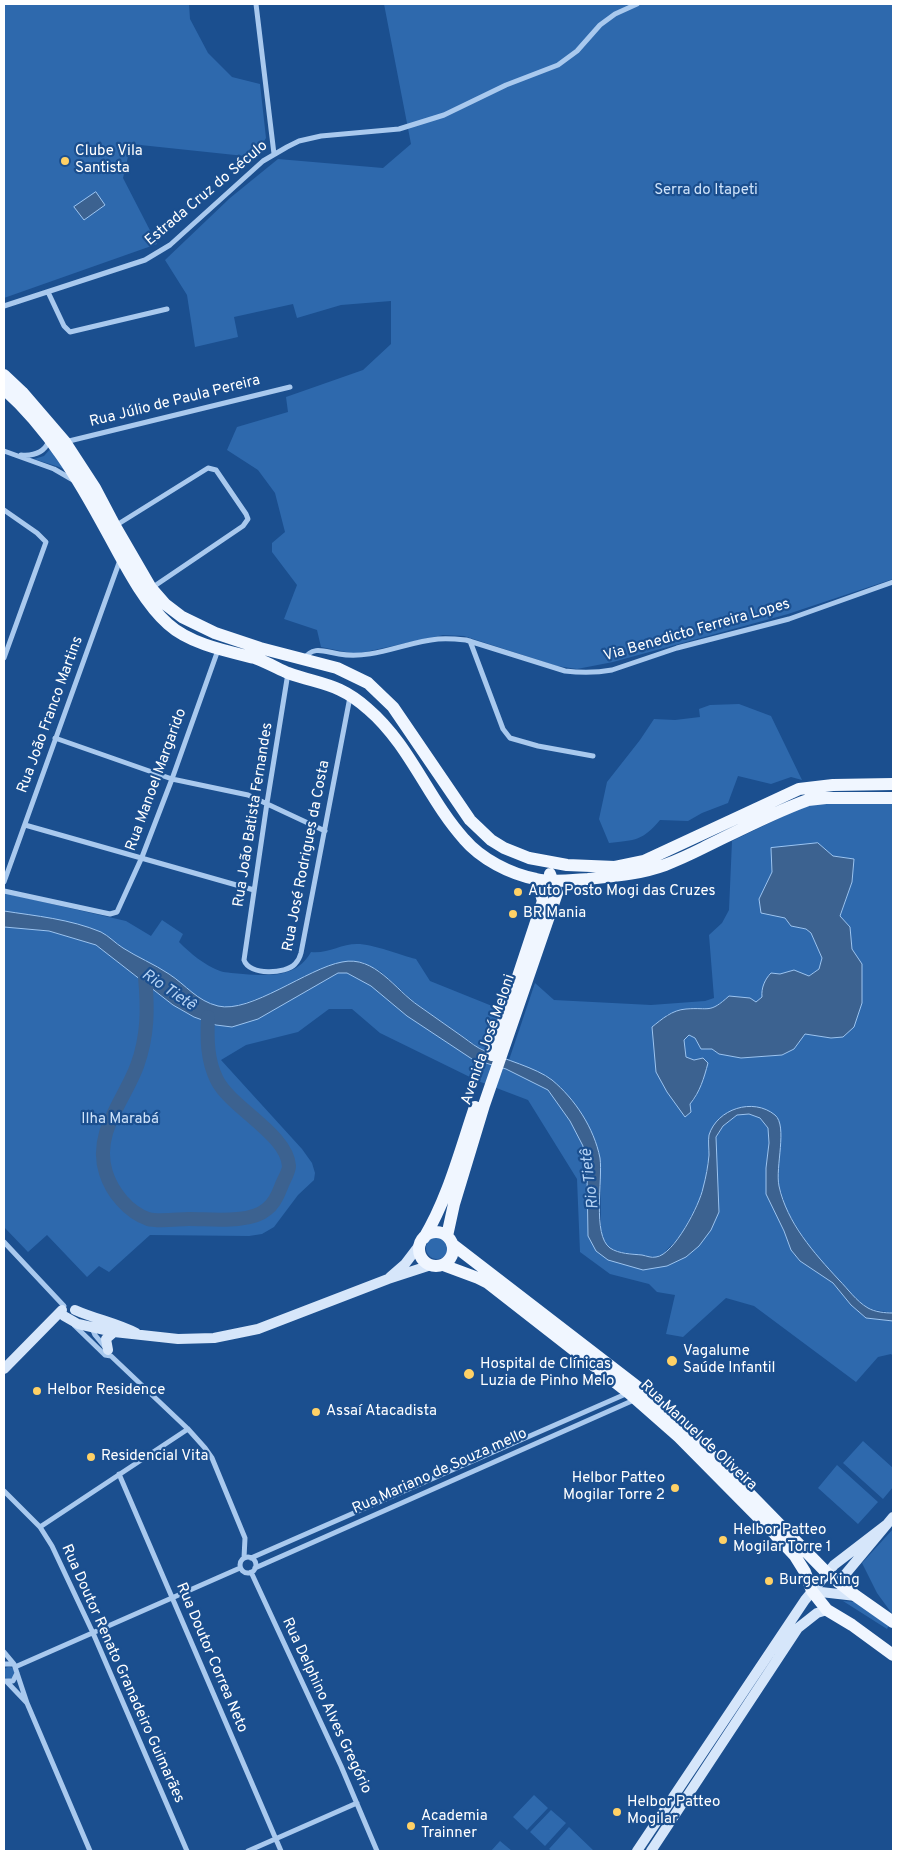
<!DOCTYPE html>
<html>
<head>
<meta charset="utf-8">
<style>
  body { margin:0 }
  #map { position:relative; width:897px; height:1855px; overflow:hidden; background:#1b4f8f; font-family:Overpass,sans-serif }
  canvas { display:block }
  .frame { position:absolute; inset:0; border:5px solid #fff; pointer-events:none }
</style>
</head>
<body>
<div id="map">
<canvas width="897" height="1855"></canvas>
<div class="frame"></div>
</div>
<script>
const context = document.querySelector('canvas').getContext('2d');
context.lineJoin = 'round';
function fillPath(path, color) { context.fillStyle = color; context.fill(path, 'evenodd'); }
function stroke(path, color, width, dash) { context.strokeStyle = color; context.lineWidth = width; context.lineCap = dash ? 'butt' : 'round'; context.setLineDash(dash || []); context.stroke(path); }
function write(font, color, halo, rows, align = 'center') {
  context.font = font + ' Overpass,sans-serif'; context.lineWidth = 4.5; context.setLineDash([]); context.textBaseline = 'middle'; context.strokeStyle = halo; context.fillStyle = color; for (const [text, x, y, turn = 0] of rows) {
    context.save(); context.translate(x, y); context.rotate((+turn || 0) * Math.PI / 180); context.textAlign = isNaN(turn) ? turn : align; if (halo) context.strokeText(text, 0, 0); context.fillText(text, 0, 0); context.restore();
  }
}
const green = new Path2D(`
  M4,4H189L190,19L208,53L232,77L260,84L266,138L254,157L131,144L123,178L157,244L4,298Z
  M384,4H893V579L788,614L613,662L577,669L557,666L464,636L443,635L356,654L321,647L317,630L284,619L297,585L272,552V543L285,532L275,493L258,470L227,450L237,427L288,412L286,397L363,370L391,344V301L341,305L297,318L293,304L234,317L238,337L195,347L187,295L165,260L230,198L278,159L383,168L411,144Z
  M51,448L69,472L59,467L34,459L44,456Z
  M739,704L771,716L802,780L791,777L771,784L738,776L728,803L702,813L688,821L660,820C642,841 636,840 609,843L599,819L607,782L640,740L654,719L675,720L700,717L699,709L710,705Z
  M836,802L892,803L893,805V1313L869,1309L855,1298L813,1253L787,1211L779,1185L777,1166L781,1143L766,1110C732,1102 733,1111 710,1134L709,1155L703,1193L681,1235L663,1254L656,1257L620,1252L609,1248L603,1240L601,1228L600,1159L550,1078L509,1060L535,983L554,1000L651,1005L705,1001L714,998L709,935L722,923L729,910L732,841L790,813L812,804ZM818,843L833,856L854,859L852,882L840,917L850,927L852,949L862,964L831,1038L805,1034L794,1049L782,1055L741,1058L719,1054L712,1049H701L695,1038L689,1035L684,1040L686,1057L694,1060L703,1058L696,1097L690,1104L666,1015C672,1013 679,1009 686,1009C711,1006 707,1015 729,996L756,1002L762,997L771,973L780,974L794,970L808,976L819,969L822,958L811,933L806,929L791,926L785,918L774,914L759,899L772,872L771,849Z
  M4,893L126,921L151,936L162,920L183,934L179,942C190,953 204,965 220,971C226,973 236,973 243,974C270,976 296,978 311,952C327,954 341,944 357,944C373,944 400,955 416,959L430,981L502,1010L488,1052L482,1050L414,1002L380,971L362,962L231,1008L216,1006L196,997L169,974L123,948L103,933L4,911Z
  M4,927L49,931L96,945L173,1005L194,1017L216,1025L232,1027L338,973H347L371,986L407,1016L472,1059L506,1069L548,1090L570,1121L583,1146L587,1176L608,1260L686,1257L716,1153V1138L723,1126L737,1115L749,1114L760,1118L768,1128L769,1143L766,1168L784,1231L791,1250L800,1261L833,1283L851,1305L866,1318L893,1321V1356L891,1354L878,1357L856,1382L754,1306L726,1298L683,1337L666,1334L675,1295L657,1292L649,1284L610,1274L580,1252L577,1179L528,1100L478,1081L380,1033L352,1009H329L298,1032L246,1045L221,1060L302,1149L312,1163L315,1173L314,1180L298,1195L274,1227L262,1234L249,1236L150,1235L109,1272L99,1266L87,1277L47,1235L28,1252L4,1227Z
  M426 1248a11 11 0 1 1 22 0a11 11 0 1 1-22 0Z
  M863,1441L893,1468V1487L883,1499L843,1463Z
  M837,1465L878,1502L858,1524L818,1488Z
  M893,1529V1615L877,1593L862,1563Z
  M843,1601L856,1602L889,1625L887,1629Z
  M3 1673a6 6 0 1 1 12 0a6 6 0 1 1-12 0Z
  M534,1795L548,1808L527,1830L513,1817Z
  M551,1810L566,1823L545,1846L530,1832Z
  M569,1827L594,1851H552L549,1849Z
  M500,1841L512,1851H491Z`);
const water = new Path2D(`
  M96,192L105,205L84,220L74,207Z
  M818,843L833,856L854,859L852,882L840,916L850,927L852,949L862,964V1003L854,1027L843,1037L831,1038L805,1034L794,1049L782,1055L741,1058L719,1054L712,1049H701L695,1038L689,1035L684,1040L686,1057L694,1060L703,1058L708,1063C704,1078 700,1092 690,1104L691,1112L685,1117L667,1092L656,1072L652,1027C662,1019 672,1010 686,1009C710,1007 709,1014 729,996L750,998L756,1002L762,997C761,988 765,979 771,973L780,974L794,970L809,976L819,969L822,958L811,933L806,929L791,926L785,918L761,913L759,899L772,872L771,848Z
  M4,911C36,916 70,919 101,932C109,936 115,943 123,948C137,957 154,964 169,974C186,985 197,1001 218,1006C250,1014 308,968 342,962C375,955 395,990 419,1006C434,1016 448,1027 463,1037C470,1042 477,1048 485,1051C503,1059 537,1068 552,1080C575,1099 594,1128 600,1158C603,1179 592,1235 610,1248C619,1254 632,1254 642,1255C647,1256 651,1258 656,1257C674,1255 700,1204 703,1188C706,1177 708,1166 709,1155C709,1149 708,1141 709,1135C717,1109 753,1097 775,1115C788,1126 775,1167 779,1186C787,1223 814,1253 839,1280C848,1289 856,1301 868,1308C875,1312 885,1313 893,1313V1321L866,1318L851,1305L833,1283L800,1261L791,1250L784,1231L766,1194V1168L769,1143L768,1128L760,1118L749,1114L737,1115L723,1126L716,1137L719,1212L711,1230L699,1246L686,1257L667,1266L643,1270L608,1260L596,1251L588,1236L587,1176L583,1146L570,1121L548,1090L506,1069L472,1059L407,1016L371,986L347,973H338L258,1019L232,1027L216,1025L194,1017L173,1005L96,945L49,931L4,927Z`);
const river = new Path2D(`
  M145,977C148,1008 148,1036 137,1066C124,1101 93,1133 106,1173C112,1192 128,1212 148,1219C158,1222 179,1219 189,1219C211,1219 250,1224 267,1209C274,1204 278,1195 281,1187C283,1181 289,1172 289,1166C287,1134 231,1108 217,1080C207,1060 207,1039 208,1017`);
const street = new Path2D(`
  M256,4L274,154
  M48,292L64,326L70,332L167,309
  M4,306L145,260L170,245L263,161L287,147L299,141L321,136L399,129L444,115L506,85L558,65L577,51L600,25L615,14L637,4
  M65,442L290,387
  M4,451L54,469L73,480
  M21,455C33,456 44,453 49,441
  M4,510L37,533L46,542L4,658
  M115,526L208,468L216,470L246,514L248,519L243,526L153,587
  M470,641L503,729L510,738L538,746L593,756
  M304,659C313,645 325,652 339,654C373,660 405,642 438,639C448,638 457,639 466,640L565,671C581,673 596,673 612,670L677,648L789,619L893,582
  M288,673L267,803L244,960C249,976 286,974 295,964C298,961 300,957 301,953L350,697
  M55,738L172,779L248,795L325,831
  M25,825L254,890
  M4,882L120,560
  M4,891L110,914L117,912L142,857L172,779L218,650
  M4,1242L64,1306
  M74,1325L105,1355L111,1356L188,1429L205,1448L212,1458L245,1538L244,1558
  M92,1328L95,1335L105,1347
  M119,1474L281,1851
  M4,1491L40,1527L52,1546L93,1633L187,1851
  M40,1527L188,1429
  M240 1565a8 8 0 1 1 16 0a8 8 0 1 1-16 0Z
  M251,1558L628,1393
  M255,1568L634,1400
  M251,1572L341,1766L377,1851
  M4,1652L14,1664
  M4,1664H14L27,1703L7,1682
  M15,1667L240,1568
  M4,1681H13L17,1673
  M27,1703L90,1851
  M248,1851L357,1803`);
const secondary = new Path2D(`
  M390,1277L405,1264L421,1243
  M75,1310C95,1319 117,1323 136,1333
  M64,1316L78,1324L114,1332L178,1339L214,1338L258,1329L388,1279L431,1265
  M108,1350L106,1339L114,1332
  M4,1369L62,1310
  M838,1583L893,1517
  M812,1591L856,1596
  M637,1851L805,1600L834,1565L886,1525
  M651,1851L798,1628L817,1613L827,1610`);
const primary = new Path2D(`
  M4,375L22,392L65,442L95,488L115,526L151,588L165,604L182,617L215,633L260,648L337,668L368,683L393,707L470,820L491,840L504,848L529,858L567,865L615,867L644,861L799,789L833,785L893,784
  M4,389C49,429 79,480 107,532C123,561 143,602 168,624C190,644 226,651 255,658C266,662 277,668 288,673C322,685 339,683 368,709C410,745 428,799 464,839C481,859 510,874 536,879C553,883 571,880 588,879C615,876 640,874 665,865C678,860 691,854 703,848C738,831 772,813 808,800L826,798H893
  M492,1055L543,901L537,880
  M419 1249a17 17 0 1 1 34 0a17 17 0 1 1-34 0Z
  M447,1236L454,1204L484,1105L557,893L550,874
  M424,1238C448,1198 460,1151 475,1107
  M452,1244L648,1395L690,1433L827,1573L856,1596L893,1622
  M443,1265L478,1278L488,1283L629,1393L679,1437L769,1528L795,1556L805,1572L812,1591L827,1610L852,1625L893,1655`);
const markers = [
  [65,161,5,"#ffd166"],
  [518,892,5,"#ffd166"],
  [513,914,5,"#ffd166"],
  [672,1361,6,"#ffd166"],
  [469,1374,6,"#ffd166"],
  [37,1391,5,"#ffd166"],
  [316,1412,5,"#ffd166"],
  [91,1457,5,"#ffd166"],
  [675,1488,5,"#ffd166"],
  [723,1540,5,"#ffd166"],
  [769,1581,5,"#ffd166"],
  [617,1812,5,"#ffd166"],
  [411,1826,5,"#ffd166"]
];
const poiNames = [
  ["Clube Vila",75,152],
  ["Santista",75,169],
  ["Auto Posto Mogi das Cruzes",528,892],
  ["BR Mania",523,914],
  ["Vagalume",683,1352],
  ["Saúde Infantil",683,1369],
  ["Hospital de Clínicas",480,1365],
  ["Luzia de Pinho Melo",480,1382],
  ["Helbor Residence",47,1391],
  ["Assaí Atacadista",326,1412],
  ["Residencial Vita",101,1457],
  ["Helbor Patteo",665,1479,"right"],
  ["Mogilar Torre 2",665,1496,"right"],
  ["Helbor Patteo",733,1531],
  ["Mogilar Torre 1",733,1548],
  ["Burger King",779,1581],
  ["Helbor Patteo",627,1803],
  ["Mogilar",627,1820],
  ["Academia",421,1817],
  ["Trainner",421,1834]
];
const parkNames = [
  ["Serra do Itapeti",706,191],
  ["Ilha Marabá",120,1120]
];
const streetNames = [
  ["Estrada Cruz do Século",207,194,-40],
  ["Rua Júlio de Paula Pereira",175,402,-14],
  ["Via Benedicto Ferreira Lopes",697,631,-16],
  ["Rua João Franco Martins",51,715,-70],
  ["Rua Manoel Margarido",157,780,-70],
  ["Rua João Batista Fernandes",254,815,-81],
  ["Rua José Rodrigues da Costa",307,856,-79],
  ["Avenida José Meloni",489,1040,-71],
  ["Rua Manuel de Oliveira",698,1436,43],
  ["Rua Mariano de Souza mello",440,1472,-24],
  ["Rua Doutor Correa Neto",211,1658,67],
  ["Rua Doutor Renato Granadeiro Guimarães",122,1674,66],
  ["Rua Delphino Alves Gregório",326,1706,65]
];
const waterNames = [
  ["Rio Tietê",168,991,34],
  ["Rio Tietê",591,1179,-97]
];
fillPath(green, '#2e69ad');
fillPath(water, '#3c6290');
stroke(water, '#9cc4f0', 1);
stroke(river, '#3c6290', 14);
stroke(street, '#a9c9ee', 5);
stroke(secondary, '#d6e6fa', 10);
stroke(primary, '#f0f6ff', 12);
for (const [x, y, r, color] of markers) { const dot = new Path2D(); dot.arc(x, y, r, 0, 2 * Math.PI); context.fillStyle = color; context.fill(dot); stroke(dot, '#1b4f8f', 2); }
write('15px', '#fff', '#1b4f8f', poiNames, 'left');
write('15px', '#cfe3fa', '#1b4f8f', parkNames);
write('15px', '#fff', '#1b4f8f', streetNames);
write('italic 16px', '#b5d3f5', '#1b4f8f', waterNames);
</script>
</body>
</html>
